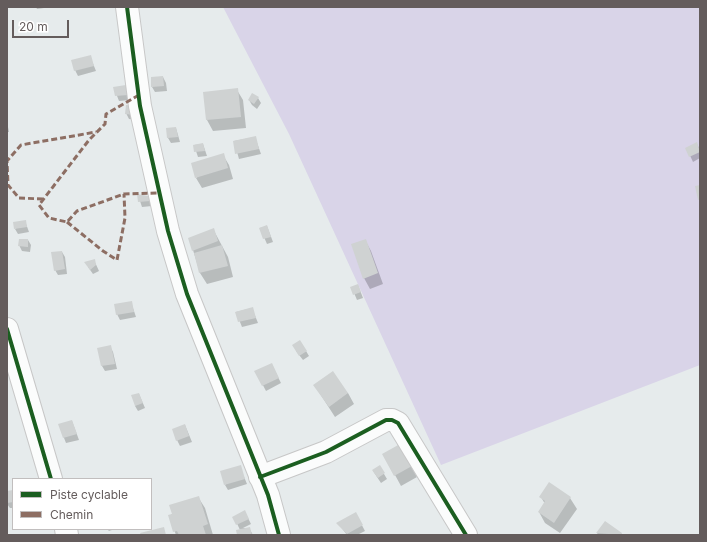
<!DOCTYPE html>
<html>
<head>
<meta charset="utf-8">
<style>
  body { margin:0 }
  #map { position:relative; width:707px; height:542px; overflow:hidden; background:#e6ebec; font-family:Inter,sans-serif }
  canvas { display:block }
  .frame { position:absolute; inset:0; border:8px solid #645c5c; pointer-events:none }
  .legend { position:absolute; left:12px; top:478px; width:140px; height:52px; box-sizing:border-box; background:#fff; border:1px solid #c1bebe; margin:0; padding:5px 7px; list-style:none; font-size:12px; color:#645c5c }
  .legend li { display:flex; align-items:center; gap:8px; height:20px }
  .legend b { width:20px; border:1px solid #c1bebe }
  .scale { position:absolute; left:12px; top:20px; width:57px; height:18px; box-sizing:border-box; border:2px solid #645c5c; border-top:0; padding-left:5px; font-size:12px; line-height:14px; white-space:nowrap; color:#645c5c; -webkit-text-stroke:3px #fff; paint-order:stroke }
</style>
</head>
<body>
<div id="map">
<canvas width="707" height="542"></canvas>
<div class="frame"></div>
<ul class="legend">
<li><b style="height:5px;background:#1b5e20"></b>Piste cyclable</li>
<li><b style="height:5px;background:#8d6e63"></b>Chemin</li>
</ul>
<div class="scale">20 m</div>
</div>
<script>
const context = document.querySelector('canvas').getContext('2d');
context.lineJoin = 'round';
function fillPath(path, color) { context.fillStyle = color; context.fill(path, 'evenodd'); }
function stroke(path, color, width, dash) { context.strokeStyle = color; context.lineWidth = width; context.lineCap = dash ? 'butt' : 'round'; context.setLineDash(dash || []); context.stroke(path); }
const green = new Path2D(`
  M223,7H700V365L441,465L289,134Z`);
const shadow = new Path2D(`
  M36,7H51L37,9Z
  M90,56L96,71L78,76L75,70Z
  M163,77L166,83L167,91L155,92L152,87Z
  M126,86L130,100L119,101L114,88Z
  M237,90L243,100L246,128L213,131L207,120L204,93Z
  M258,98L261,103L257,109L252,105L249,100Z
  M127,106L137,120L129,119L126,113Z
  M7,122L9,132H7Z
  M176,128L180,142L171,143L168,138Z
  M255,137L261,154L239,159L234,141Z
  M203,144L207,156L198,157L194,145Z
  M697,144L700,150V158L693,162L687,149Z
  M223,155L229,165L233,179L202,188L196,178Z
  M138,195L148,197L152,206L142,207Z
  M25,221L29,232L18,234L15,229Z
  M267,226L273,242L267,244L260,228Z
  M213,229L228,257L233,277L207,284L200,273L193,250Z
  M28,240L31,245L30,252L22,251L19,245Z
  M365,240L371,251L383,284L370,289L364,278Z
  M62,252L65,257L67,274L58,275L55,270Z
  M94,260L99,271L93,274L88,267Z
  M358,285L363,298L357,300L352,288Z
  M131,302L136,317L120,320L117,314Z
  M252,308L258,323L242,327L236,312Z
  M110,346L113,352L117,369L105,371L102,366L98,349Z
  M296,351H306L309,356L303,360Z
  M274,369L281,383L266,391L256,372Z
  M315,386L348,393L354,404L335,417Z
  M139,394L145,408L138,411L135,406Z
  M72,421L79,440L66,443L59,425Z
  M185,425L192,442L180,446L177,440Z
  M400,446L417,477L401,486L395,475Z
  M240,467L247,484L228,490L225,485Z
  M373,471L384,474L387,479L381,483Z
  M550,484L570,498L577,509L560,533L545,523L539,512L545,504L541,497Z
  M13,491V508H10L7,504V492Z
  M198,497L205,508L213,535H176L169,516Z
  M245,512L251,524L243,528H249L253,535H238L240,530L234,517Z
  M356,514L365,531L357,535H347L338,523Z
  M605,522L622,534V535H598L597,534Z
  M107,529H115L109,531Z`);
const building = new Path2D(`
  M91,55L94,66L74,71L71,60Z
  M163,76L164,86L151,87V77Z
  M126,85L128,95L115,96L113,87Z
  M238,88L241,117L206,120L203,92Z
  M252,93L259,97L254,104L248,100Z
  M126,105L136,106L135,115L125,114Z
  M176,127L178,137L167,138L166,128Z
  M256,136L259,149L235,154L233,141Z
  M697,142L700,152L689,157L685,148Z
  M203,143L205,151L194,152L193,145Z
  M224,153L228,168L195,178L191,163Z
  M700,185V199L698,200L695,186Z
  M137,194L148,196L150,201L138,202Z
  M26,220L27,227L14,229L13,222Z
  M267,225L271,237L263,239L259,228Z
  M214,228L218,241L192,251L188,238Z
  M19,239H28V247L18,246Z
  M366,239L378,273L363,279L351,244Z
  M222,245L228,266L199,273L194,253Z
  M62,251L65,269L54,271L51,252Z
  M95,259L96,265L90,270L84,262Z
  M358,284L361,292L353,295L350,287Z
  M132,301L134,312L116,315L114,304Z
  M253,307L256,318L238,322L235,312Z
  M300,340L307,351L299,356L292,345Z
  M111,345L115,364L101,366L97,348Z
  M272,363L279,378L262,386L254,371Z
  M333,371L348,393L329,407L313,385Z
  M139,393L143,403L135,406L131,395Z
  M72,420L77,434L63,438L58,424Z
  M185,424L189,436L176,441L172,429Z
  M400,444L412,466L394,476L382,454Z
  M241,465L245,479L224,485L220,471Z
  M380,465L385,473L378,478L372,470Z
  M549,482L571,497L554,523L538,512L545,501L539,497Z
  M13,490V502L7,503V491Z
  M199,496L208,524L203,526L206,535H179L177,531L173,532L168,515L172,514L169,505Z
  M245,510L249,519L236,525L232,517Z
  M356,512L363,525L347,534L336,523Z
  M605,521L622,533L621,535L596,533Z
  M164,527L166,535H141L140,533Z
  M250,527L252,535H237L236,530Z`);
const minor = new Path2D(`
  M127,7L140,106L168,231L187,294L268,495L279,535
  M7,329L51,479
  M260,477L326,452L386,420H392L398,423L466,535
  M66,529L67,535`);
const quiet = new Path2D(`
  M139,95L106,114L105,124L89,140L39,205L49,218L67,222L77,211L124,194L159,193
  M43,199L19,198L8,185L7,161L21,145L96,132
  M67,222L103,251L117,260L125,218L124,194`);
const cycleway = new Path2D(`
  M127,7L140,106L168,231L187,294L268,495L279,535
  M7,329L51,479
  M260,477L326,452L386,420H392L398,423L466,535`);
fillPath(green, '#d9d4e8');
fillPath(shadow, '#0003');
fillPath(building, '#cfd2d2');
stroke(minor, '#c7c7c7', 24);
stroke(minor, '#fbfcfc', 22);
stroke(quiet, '#8d6e63', 3, [6, 3]);
stroke(cycleway, '#1b5e20', 4);
</script>
</body>
</html>
